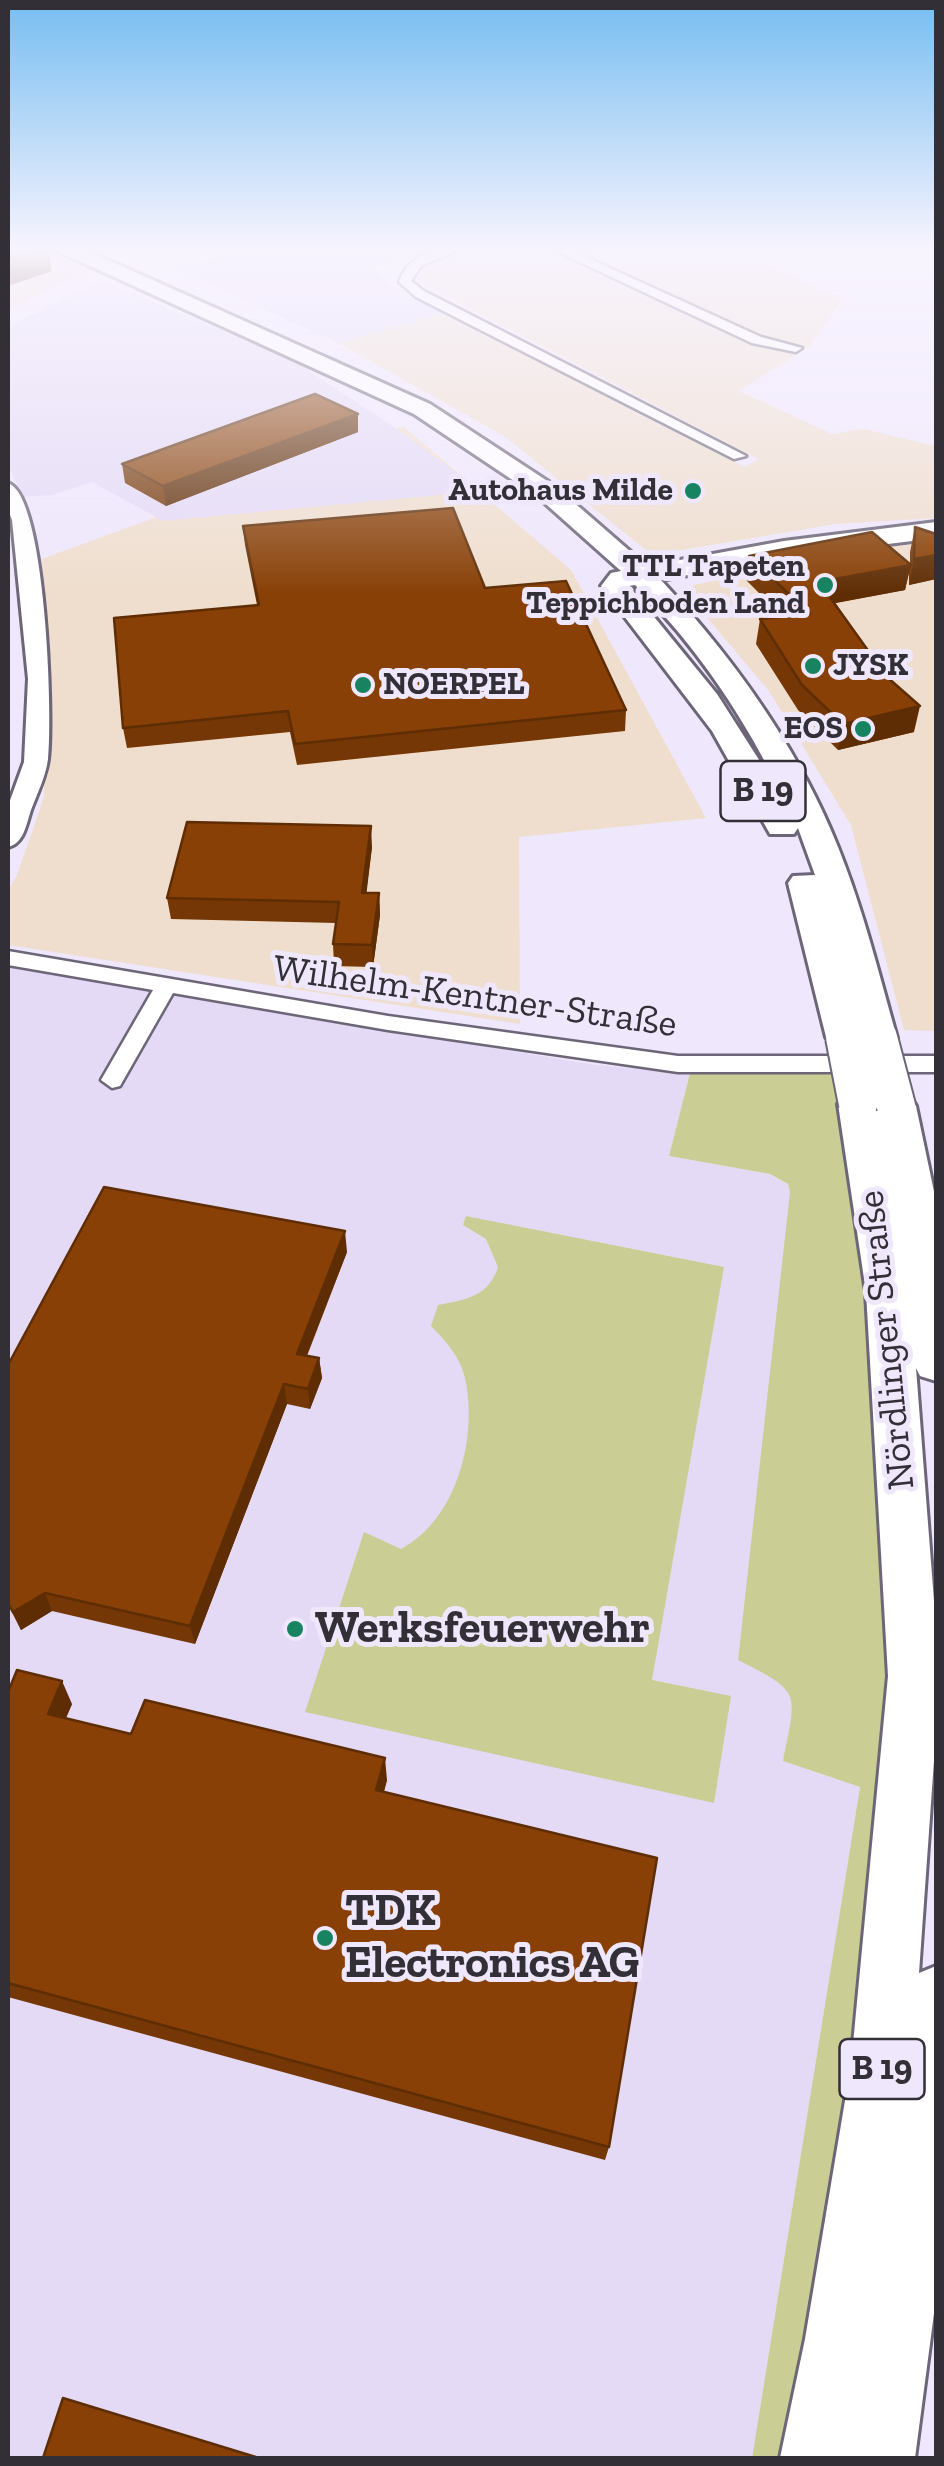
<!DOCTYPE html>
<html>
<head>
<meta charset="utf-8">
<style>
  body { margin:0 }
  #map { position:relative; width:944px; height:2466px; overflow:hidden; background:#efe7fc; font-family:"Zilla Slab",serif }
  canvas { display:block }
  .frame { position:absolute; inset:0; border:10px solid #322f37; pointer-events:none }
</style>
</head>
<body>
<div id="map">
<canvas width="944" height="2466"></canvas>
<div class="frame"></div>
</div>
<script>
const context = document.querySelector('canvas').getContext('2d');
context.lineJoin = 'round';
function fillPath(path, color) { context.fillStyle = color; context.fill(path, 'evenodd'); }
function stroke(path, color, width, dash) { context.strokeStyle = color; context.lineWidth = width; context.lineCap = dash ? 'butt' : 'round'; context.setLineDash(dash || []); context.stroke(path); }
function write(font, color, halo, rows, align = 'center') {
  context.font = font + ' "Zilla Slab",serif'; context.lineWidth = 10; context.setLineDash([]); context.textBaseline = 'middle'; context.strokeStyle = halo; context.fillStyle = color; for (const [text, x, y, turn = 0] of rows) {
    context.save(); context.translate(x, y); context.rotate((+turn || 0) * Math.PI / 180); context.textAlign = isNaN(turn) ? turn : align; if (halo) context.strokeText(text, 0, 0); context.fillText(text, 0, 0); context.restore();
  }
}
const commercial = new Path2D(`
  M8,249H55L99,266L8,309Z
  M473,249H733L842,299L809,347L739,391L832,434L863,429L936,446V518L835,524L652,555L504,436L338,343L446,313L745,467L758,459L417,281L425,264Z
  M403,426L571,570L706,818L519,837L520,1024L8,945V890L17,875L44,797L42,559Z
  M936,541V1031L904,1030L851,825L769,691L682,588L840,551Z`);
const built = new Path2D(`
  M253,249H439L375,267L390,285L446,313L338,343L175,268Z
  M103,281L292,360L394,427L469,482L440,495L163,521L92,482L52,495L23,497L8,465V326Z
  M8,965L595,1065L690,1073L669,1156L770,1174L788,1184L791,1192L738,1659L783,1682L794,1708L783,1761L860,1787L752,2458H8Z`);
const green = new Path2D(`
  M838,1071L862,1196L890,1566L887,1729L855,2096L793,2458H752L860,1787L783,1761C797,1692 802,1692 738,1660L790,1192L788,1184L770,1174L669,1156L690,1073Z
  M466,1216L724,1267L652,1680L731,1696L714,1803L305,1712L364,1532L401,1549C457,1519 478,1438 465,1378C460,1357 446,1341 431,1326L438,1305C466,1300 489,1296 498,1267L486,1239L463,1225Z`);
const stream = new Path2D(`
  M191,254L209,249`);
const minor = new Path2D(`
  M440,249H459L421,266L411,281L424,291L746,456L734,459L416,297L399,282C406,262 420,255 440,249Z
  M552,249H568L761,337L802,348L796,352L752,343Z
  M8,951L388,1016L678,1056H936V1072H678L388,1030L173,993L120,1086L112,1088L101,1080L153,990L8,965Z`);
const tertiary = new Path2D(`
  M8,483C46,495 53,718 48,759C46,776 37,794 31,810C26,825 24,843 8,847V806L24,762L28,679L12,520L8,510Z`);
const primary = new Path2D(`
  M53,249H80L110,261L430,404L555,486L647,566L784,541L936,522V538L784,557L661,580C734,659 798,747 838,847C863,909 879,974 897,1038L891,1047L878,1051L865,1047L861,1042L845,1050L832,1046L826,1037L788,883L793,876L815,875L798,828L794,834H770L712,731L601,586L611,573L621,571L538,497L414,414ZM635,585C697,646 746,720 784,799L717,694L629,586Z
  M858,1090L872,1094L878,1104L882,1096L896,1092L910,1096L916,1106L936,1201V1381L920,1376L916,1368L936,1627V1732L919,1973L936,1966V2298L915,2458H780L805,2339L851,2065L888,1676L866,1292L838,1104L844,1094Z`);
const primaryBridge = new Path2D(`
  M845,1037L858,1104
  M878,1038L896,1106`);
const wall = new Path2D(`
  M358,414V432L166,506L125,483L122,464Z
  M243,526L485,588L626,710L625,731L297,765L290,732L127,748L123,728L257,605L245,545Z
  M915,527L936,534V579L909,585V571L905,590L834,603L914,732L838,750L798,710L756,644L760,619L783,617L746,580L749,556L910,564V552Z
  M372,847L366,893H379L380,915L373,967L334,966L333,944L336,923L171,919L167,898Z
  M347,1252L307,1356L319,1358L322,1378L310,1409L287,1404L195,1644L52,1611L21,1630L8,1605V1365Z
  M8,1692L72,1704L66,1718L131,1734L387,1780L384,1792L609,2147L605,2160L8,1997Z`);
const shadedWall = new Path2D(`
  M48,249L52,271L8,286V262Z
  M358,414V432L166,506L163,486Z
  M936,555V579L909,585L914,559Z
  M911,565L905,590L815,607L819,582Z
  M920,706L914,732L838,750L843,724Z
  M371,826L372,847L364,914L362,893Z
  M379,893L380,915L373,967L372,945Z
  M345,1231L347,1252L299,1374L297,1354Z
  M319,1358L322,1378L310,1409L308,1389Z
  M284,1384L287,1404L195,1644L190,1626Z
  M45,1593L52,1611L21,1630L13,1612Z
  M62,1681L72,1704L58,1736L48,1714Z
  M385,1758L387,1780L378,1811L376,1790Z`);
const building = new Path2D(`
  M8,249H48L8,262Z
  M315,394L358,414L163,486L122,464Z
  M453,508L485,588L566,581L626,710L295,744L288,711L123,728L114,618L259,605L243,526Z
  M915,527L936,534V555L914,559Z
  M872,532L911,565L819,582L887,677L920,706L843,724L802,685L760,619L810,614L749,556Z
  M187,822L371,826L362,893H379L372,945L333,944L339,902L167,898Z
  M104,1187L345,1231L297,1354L319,1358L308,1389L284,1384L190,1626L45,1593L13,1612L8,1603V1365Z
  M17,1670L62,1681L48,1714L131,1734L145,1700L385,1758L376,1790L657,1858L609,2147L8,1983V1692Z
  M63,2398L259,2458H43Z`);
const markers = [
  [693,491,10,"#178360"],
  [825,585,10,"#178360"],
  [813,666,10,"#178360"],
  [363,685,10,"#178360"],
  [863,729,10,"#178360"],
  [295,1629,10,"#178360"],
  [325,1938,10,"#178360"]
];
const farPoinames = [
  ["Autohaus Milde",673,491],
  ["TTL Tapeten",805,567],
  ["Teppichboden Land",805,604],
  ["JYSK",833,666,"left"],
  ["NOERPEL",383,685,"left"],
  ["EOS",843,729]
];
const shields = [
  [763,791,85],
  [882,2069,85]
];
const shieldNames = [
  ["B 19",763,791],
  ["B 19",882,2069]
];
const streetNames = [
  ["Wilhelm-Kentner-Straße",475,997,8],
  ["Nördlinger Straße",887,1340,-96]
];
const nearPoinames = [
  ["Werksfeuerwehr",315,1629],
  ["TDK",345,1912],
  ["Electronics AG",345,1964]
];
fillPath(commercial, '#efdecd');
fillPath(built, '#e4daf5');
fillPath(green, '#cbce94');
stroke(stream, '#6ccbfe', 4);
stroke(minor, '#6d6678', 5);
stroke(tertiary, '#6d6678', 6);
stroke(primary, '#6d6678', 6);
fillPath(minor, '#fff');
fillPath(tertiary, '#fff');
fillPath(primary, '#fff');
stroke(primaryBridge, '#6d6678', 42, []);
stroke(primaryBridge, '#fff', 38);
fillPath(wall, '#753705');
fillPath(shadedWall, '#5f2d04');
fillPath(building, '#884006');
stroke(building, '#5f2d04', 2.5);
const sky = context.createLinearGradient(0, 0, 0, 594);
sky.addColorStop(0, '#76bdf1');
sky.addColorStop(0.42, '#f8f4fe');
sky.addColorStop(1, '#f8f4fe00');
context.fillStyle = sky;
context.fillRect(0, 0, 944, 594);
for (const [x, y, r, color] of markers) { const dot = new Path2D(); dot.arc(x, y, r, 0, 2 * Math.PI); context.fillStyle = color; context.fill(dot); stroke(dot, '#efe7fc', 4); }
write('bold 32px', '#322f37', '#efe7fc', farPoinames, 'right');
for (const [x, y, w] of shields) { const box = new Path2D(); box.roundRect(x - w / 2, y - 30, w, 60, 8); context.fillStyle = '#efe7fc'; context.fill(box); stroke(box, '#322f37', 2.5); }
write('bold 35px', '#322f37', null, shieldNames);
write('38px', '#322f37', '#efe7fc', streetNames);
write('bold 45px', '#322f37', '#efe7fc', nearPoinames, 'left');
</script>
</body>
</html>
